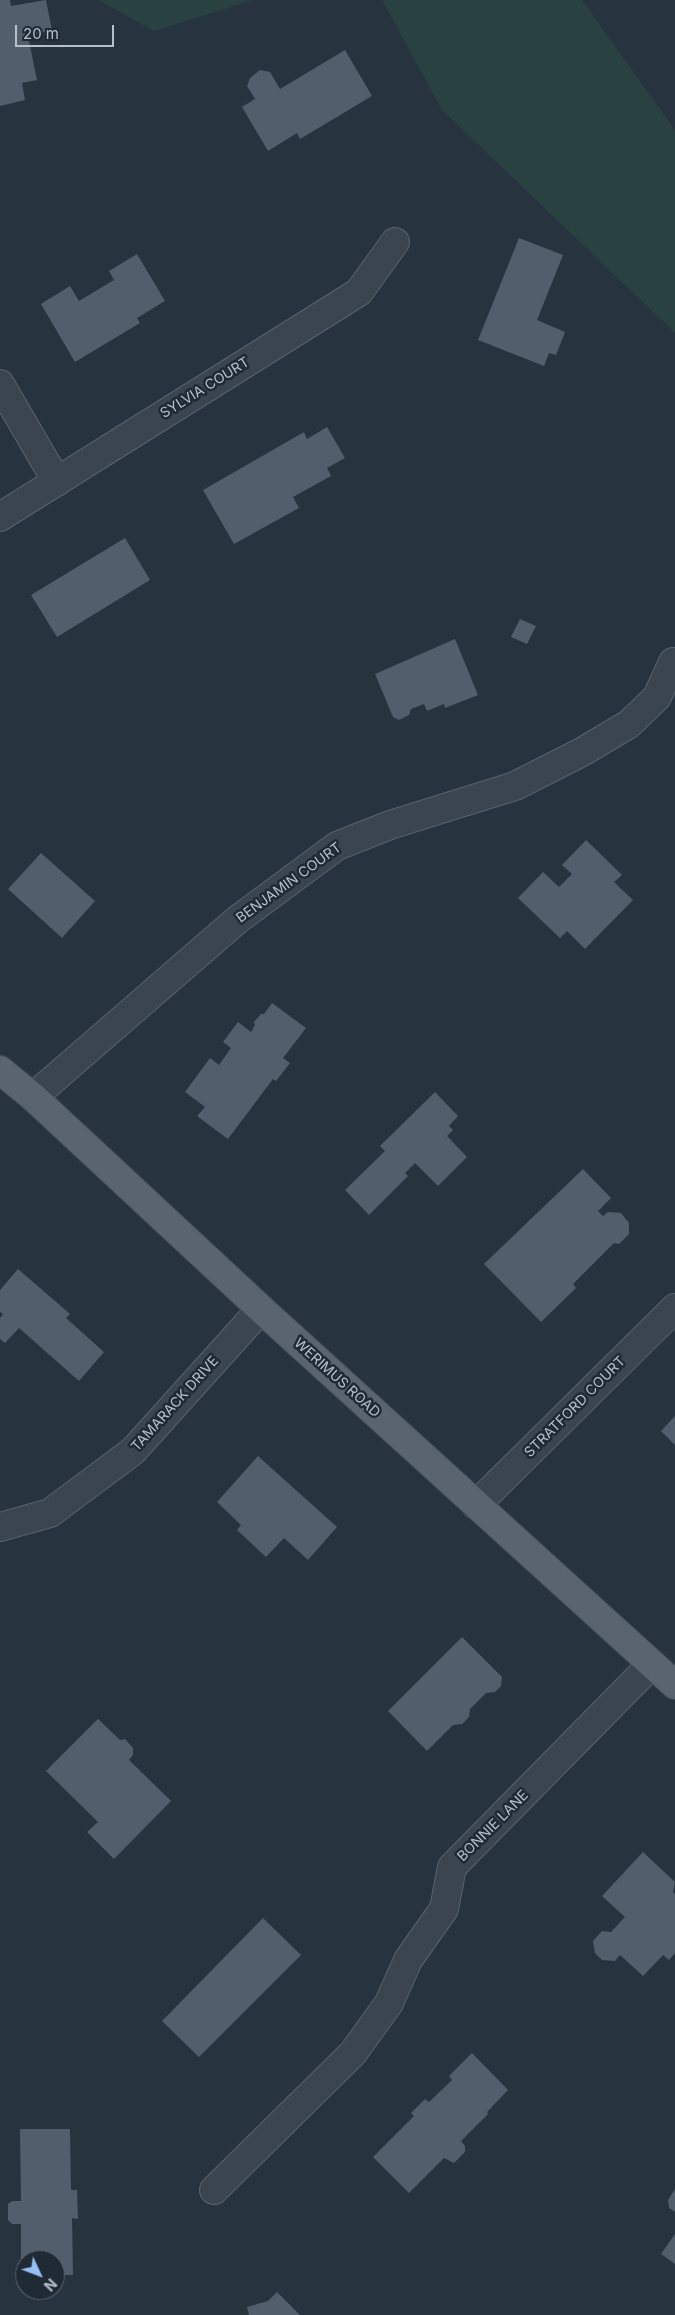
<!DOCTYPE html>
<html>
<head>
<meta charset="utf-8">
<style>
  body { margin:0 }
  #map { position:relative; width:675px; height:2315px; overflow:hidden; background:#27333f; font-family:Inter,sans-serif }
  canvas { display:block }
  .north { position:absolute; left:15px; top:2250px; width:50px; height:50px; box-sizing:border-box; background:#202a34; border:1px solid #5c6670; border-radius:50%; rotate:133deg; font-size:14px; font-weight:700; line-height:20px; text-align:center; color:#b7c0c9 }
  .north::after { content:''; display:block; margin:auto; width:18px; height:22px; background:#93bff2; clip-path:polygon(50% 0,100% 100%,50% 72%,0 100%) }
  .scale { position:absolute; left:15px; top:25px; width:99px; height:22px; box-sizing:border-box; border:2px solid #b7c0c9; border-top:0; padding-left:6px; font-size:15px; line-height:18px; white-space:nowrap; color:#b7c0c9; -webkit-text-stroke:4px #202a34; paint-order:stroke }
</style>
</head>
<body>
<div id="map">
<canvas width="675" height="2315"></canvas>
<div class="north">N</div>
<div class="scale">20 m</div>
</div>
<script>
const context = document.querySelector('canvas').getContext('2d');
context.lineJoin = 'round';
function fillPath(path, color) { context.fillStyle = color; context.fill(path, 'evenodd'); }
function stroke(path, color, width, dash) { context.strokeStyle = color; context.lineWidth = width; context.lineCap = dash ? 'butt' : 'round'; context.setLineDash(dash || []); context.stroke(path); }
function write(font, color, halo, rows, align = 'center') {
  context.font = font + ' Inter,sans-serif'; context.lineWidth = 5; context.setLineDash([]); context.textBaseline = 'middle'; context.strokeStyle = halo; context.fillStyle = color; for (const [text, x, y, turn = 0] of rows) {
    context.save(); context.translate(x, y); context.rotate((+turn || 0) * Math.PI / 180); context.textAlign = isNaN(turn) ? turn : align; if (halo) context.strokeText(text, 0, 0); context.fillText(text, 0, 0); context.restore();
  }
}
const green = new Path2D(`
  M98,0H253L154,31Z
  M382,0H582L675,130V333L442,110Z`);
const building = new Path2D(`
  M0,0H10L11,6L46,0L52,30L28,36L37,80L22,83L25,100L0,106Z
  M345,50L372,96L300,139L297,133L268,151L242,107L255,99L247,86L250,78L260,70L270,72L280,89Z
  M519,238L563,255L537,320L565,332L556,355L549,353L544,366L478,340Z
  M137,254L165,301L137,318L140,323L75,362L41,304L70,286L79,301L114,280L109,271Z
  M327,427L345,458L327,468L331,476L293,497L299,508L234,544L203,490L304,432L307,439Z
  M125,538L150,580L57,637L31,595Z
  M520,619L536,626L527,644L511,637Z
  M455,639L478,695L445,708L444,704L427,711L424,704L411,709L409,715L399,720L393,717L375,674Z
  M586,840L622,875L614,882L633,900L585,949L567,931L560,938L518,898L543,872L559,887L572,874L562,865Z
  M41,853L95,901L62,938L8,889Z
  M272,1003L306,1028L283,1058L290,1063L276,1081L273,1079L228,1139L197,1116L205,1107L185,1092L210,1058L219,1065L231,1048L223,1042L238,1022L251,1032L255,1025L254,1022L261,1014H264Z
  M435,1092L458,1116L449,1126L453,1130L447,1136L467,1157L438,1186L415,1163L405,1173L408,1176L369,1215L345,1190L385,1151L380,1146Z
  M583,1169L611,1198L598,1211L603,1216L608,1212L621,1213L629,1223V1234L619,1244L614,1243L573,1284L576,1288L541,1322L484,1264Z
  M18,1269L70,1314L66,1318L104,1352L79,1381L19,1328L5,1343L0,1339V1318L3,1314L0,1312V1290Z
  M675,1416V1445L661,1431Z
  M258,1456L337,1527L308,1560L284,1538L266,1557L237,1530L241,1525L217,1502Z
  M462,1637L502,1677L501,1686L495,1692L486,1693L470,1709L469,1717L462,1724L453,1725L427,1751L388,1711Z
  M98,1719L120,1740L125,1739L133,1748V1755L129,1760L171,1801L114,1859L87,1832L98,1822L46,1771Z
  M643,1852L675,1882L673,1892L675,1894V1953L669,1960L663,1955L643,1976L620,1955L615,1961L602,1960L595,1953L593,1941L602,1931L611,1932L625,1917L602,1896Z
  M263,1918L301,1955L199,2057L162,2021Z
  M472,2053L508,2090L487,2112L488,2114L461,2141L465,2146V2152L454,2163L444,2158L409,2193L373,2157L414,2116L411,2113L425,2099L429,2102L452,2080L449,2076Z
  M20,2129H70L71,2190H77L78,2219L72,2218L73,2275H55V2260H25V2276H21V2224H12L8,2220V2204L12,2201H21Z
  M675,2189V2212L669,2208L668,2200Z
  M675,2234V2264L661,2254Z
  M277,2292L300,2315H249L247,2307L268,2301Z`);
const minor = new Path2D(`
  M0,384L57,482
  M0,517L359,292L395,242
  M33,1097L237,920L337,846L390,825L515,786L582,752L629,724L657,697L673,662
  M476,1505L675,1308
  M0,1527L50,1513L133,1451L261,1309
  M214,2190L353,2053L389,2003L408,1960L444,1909L452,1867L652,1664`);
const major = new Path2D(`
  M0,1070L33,1097L261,1309L675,1685`);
const streetNames = [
  ["SYLVIA COURT",205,388,-32],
  ["BENJAMIN COURT",289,883,-36],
  ["WERIMUS ROAD",337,1378,42],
  ["TAMARACK DRIVE",175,1404,-48],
  ["STRATFORD COURT",575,1407,-45],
  ["BONNIE LANE",493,1826,-45]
];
fillPath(green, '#2a4141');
fillPath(building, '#525e6c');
stroke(minor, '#59636c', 30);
stroke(major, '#444e58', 30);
stroke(minor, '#3b454f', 28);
stroke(major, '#59646f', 28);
write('14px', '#b7c0c9', '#202a34', streetNames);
</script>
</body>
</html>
